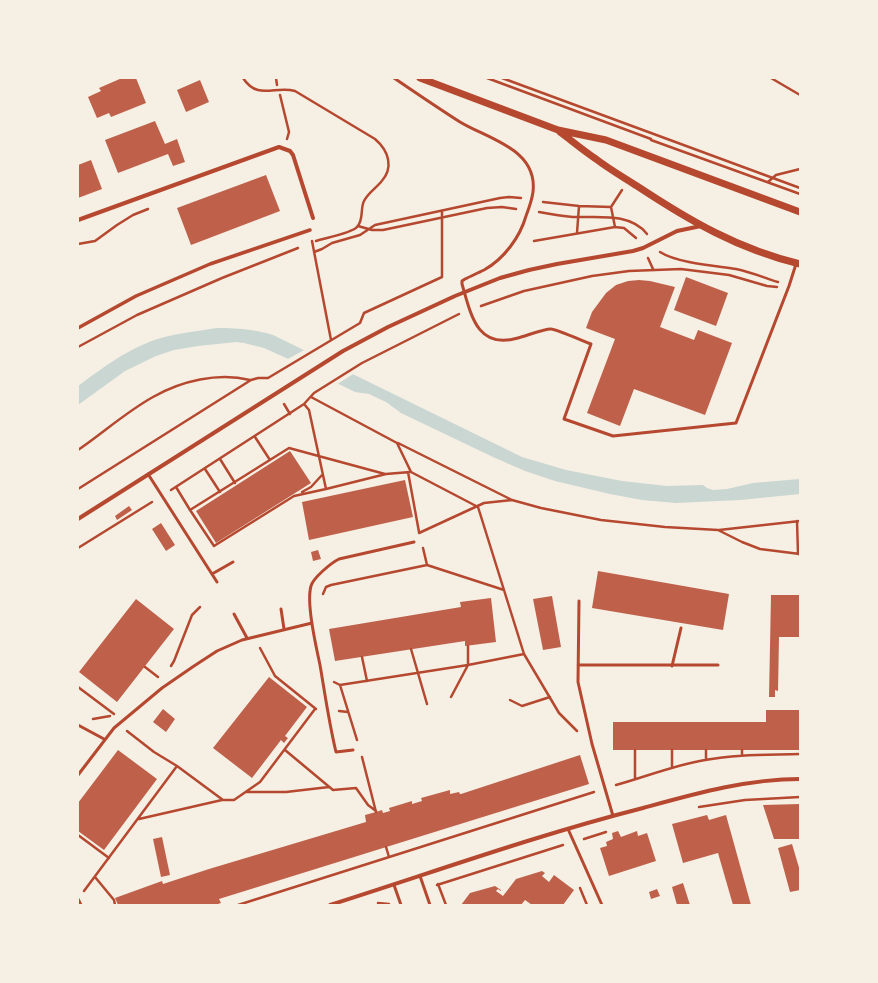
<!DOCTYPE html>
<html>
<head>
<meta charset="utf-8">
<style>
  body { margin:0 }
  #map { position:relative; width:878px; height:983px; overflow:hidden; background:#f6efe4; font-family:Inter,sans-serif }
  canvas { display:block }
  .frame { position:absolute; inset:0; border:79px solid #f6efe4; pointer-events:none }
</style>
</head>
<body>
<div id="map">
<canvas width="878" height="983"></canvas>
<div class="frame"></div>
</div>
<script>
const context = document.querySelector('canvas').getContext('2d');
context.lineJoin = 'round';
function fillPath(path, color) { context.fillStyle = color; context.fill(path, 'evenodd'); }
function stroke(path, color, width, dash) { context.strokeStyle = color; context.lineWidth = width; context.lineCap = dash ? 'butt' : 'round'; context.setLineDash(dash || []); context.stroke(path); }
const water = new Path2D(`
  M217,328C235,328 255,329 273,335L522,457L566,470L622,481L667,486L703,485L707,488L713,490L727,489L753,483L800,479V494L740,500L676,503L642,500L610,494L555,481L525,471L493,457L401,413L386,402L369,394L355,392L284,357L264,348L244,343L236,342L198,346L174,350L156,356L125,371L78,405V386C104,367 130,347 161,338C179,333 198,331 217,328Z`);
const pier = new Path2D(`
  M306,349L355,373L336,385L286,360Z`);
const building = new Path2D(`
  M122,78H136L146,103L111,117L109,113L97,118L88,97L101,91L99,88Z
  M200,80L209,102L186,112L177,90Z
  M155,121L165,144L177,139L185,162L173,166L168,154L118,173L105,140Z
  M91,160L102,189L78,198V165Z
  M266,175L280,211L191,245L177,208Z
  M686,277L728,293L716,326L674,310Z
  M639,280L650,281L675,287L660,327L694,340L698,330L732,343L705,415L634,389L620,426L587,413L615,339L586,328L592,312L606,293L616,285L628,281Z
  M290,451L311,483L216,543L196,511Z
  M405,480L413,517L309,540L302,502Z
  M129,506L132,510L117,520L115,516Z
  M161,523L175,545L166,551L152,529Z
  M318,550L321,559L313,561L311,552Z
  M598,571L729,594L723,630L592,608Z
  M771,595H800V637H779L778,691L775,690V697H769Z
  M552,596L561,647L543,650L533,599Z
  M491,598L496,642L465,646V641L335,661L329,629L461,607L460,602Z
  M136,599L174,629L117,702L79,672Z
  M269,677L307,707L285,736L288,738L284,743L281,740L252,778L213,748Z
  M163,709L175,719L166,732L153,722Z
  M766,710H800V750H613V722H766Z
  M118,750L157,779L104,850L78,831V803Z
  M580,755L589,784L219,899L221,903L215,905H118L115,898L162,881L163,884L209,869L366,822L365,815L376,812L382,810L383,813L390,811L389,808L412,801V804L422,801L421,798L450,790V794L459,792L460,794H461Z
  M800,804V839H774L763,805Z
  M707,815L709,820L726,815L751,905H733L718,853L683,863L672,824Z
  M618,831L621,837L637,831L638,836L647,833L656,861L609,876L600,848L607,846L606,842L613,839L612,833Z
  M162,837L170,875L161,877L153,839Z
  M792,844L800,871V890L790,892L778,848Z
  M542,871L545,873L542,876L549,882L554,875L574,890L563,905H532L525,900L521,905H461L470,893L495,886L501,890V891L498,889L496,891L503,896L516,879Z
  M683,883L690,905H677L672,887Z
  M657,889L660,896L651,899L649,892Z`);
const path = new Path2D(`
  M243,78C258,101 275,85 295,91L375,139C389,151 394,168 381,182C375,189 368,193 364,201C360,209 364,220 357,227C352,233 325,238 316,241
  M276,78L277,85
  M487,78L651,139
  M502,78L800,188
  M771,78L800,95
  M280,95L289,132L287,139
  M651,140L800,194
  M768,182L776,175L800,169
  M543,202L579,206L611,207L622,190
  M611,207L615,227L624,228L636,238
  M539,212C550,214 562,216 573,217C597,218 630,212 647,234
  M358,226L372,230H383L487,208L502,207L516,209
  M577,233L579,206
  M312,241L331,340
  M534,241L615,227
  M78,244L95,241L117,225L133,215L148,209
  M314,252L322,249L332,243L360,235L375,225L500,198L509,197L521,198
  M660,252C677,263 716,266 736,269C751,272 765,278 778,282
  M648,258L653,269
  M481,306L524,291L592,276L629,271L681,269L729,275L767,286L777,287
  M78,347L137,315L222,278L298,248
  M311,397L397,443L411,472L478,507L524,654L559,713L577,731
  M284,404L290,414
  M304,404L314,393L362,363L459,314
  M255,437L270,460
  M398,443L512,500L541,508L601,520L665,527L718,530L742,542L760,549L800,554
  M78,450C103,433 126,412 153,397C181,381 218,372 250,380
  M220,459L235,483
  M205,469L220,492
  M408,472L419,532
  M176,487L190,510L289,448L385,474
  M78,489L251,380L258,378H268L360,323L364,313L442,277V212
  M171,490L304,404L309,410L326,489L386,474L410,472
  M302,492L311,487L322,475
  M190,510L214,546L294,496L326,489
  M797,521L798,554
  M719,530L800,521
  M419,533L484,503L512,500
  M78,548L152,502
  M423,548L427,565
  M323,594L326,587L331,585L427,565L504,590
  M260,648L275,676L316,709
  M411,649L427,704
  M362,657L367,681
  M171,666L174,661L192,615L200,607
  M145,667L158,677
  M334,682L340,685L468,665L524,654
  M340,685L357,740
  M78,687L114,714
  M451,697L468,665V646
  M510,700L522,706L550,697
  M339,711L348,712
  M93,719L110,716
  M127,731L154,752L177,766
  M285,750L333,790L356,788L368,805L376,811
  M742,755V750
  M362,757L376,812
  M706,760V750
  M672,768V750
  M635,779V750
  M616,785C645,777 675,765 705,760C736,754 768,755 800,754
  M247,792H286L329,787
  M699,807L745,800L800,797
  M139,819L222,800
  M78,835L109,858
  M584,839L606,832
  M386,847L389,857
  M95,877L114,900L115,905
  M438,884L446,905
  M437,885L563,845
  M580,888L587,905
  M84,891L177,766L223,800H234L260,782L315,709
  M378,903L389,904
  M238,905L594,792`);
const service = new Path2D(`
  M394,78C416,93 438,108 460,122C488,139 538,149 533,192C532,200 529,208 526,216C520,237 504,259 484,270C478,273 471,276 465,279L462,281V284C471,315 477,350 518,338C526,336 543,329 551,329C556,329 583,341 591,344L564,419L613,436L736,423L789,286L796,264
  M148,474L217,582
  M212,574L233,562
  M579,601L578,682L592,744L613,816
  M281,609L284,629
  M234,614L247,638
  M578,665H718
  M672,666L681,628
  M78,725L104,739
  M353,750L336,752C329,723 325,694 320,665C316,646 306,603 311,586C313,578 331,563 339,559L414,542
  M78,775L114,728L162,688L194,666L217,651L242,640L312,623
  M568,829L602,905
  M420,876L430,905
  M394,885L401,905
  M78,899L81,905`);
const pedestrian = new Path2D(`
  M78,328L136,296L210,264L310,230`);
const minor = new Path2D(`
  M78,220L279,147L290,151L293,155L313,218
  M78,519L343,351L388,327L455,296L500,278L529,270L557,264L633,251L643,248L677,231L701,226
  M330,905C434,872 537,835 643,808C694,794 746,779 800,779`);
const tertiary = new Path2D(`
  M420,78L558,130L606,140L800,212
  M560,132C572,141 584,151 596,159C609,169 623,177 637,186C690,221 738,249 800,264`);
fillPath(water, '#c9d6d2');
fillPath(pier, '#f6efe4');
fillPath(building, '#bf614a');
stroke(path, '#b5482f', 2.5);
stroke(service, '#b5482f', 3);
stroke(pedestrian, '#b5482f', 3.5);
stroke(minor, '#b5482f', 4);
stroke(tertiary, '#b5482f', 7);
</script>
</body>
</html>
